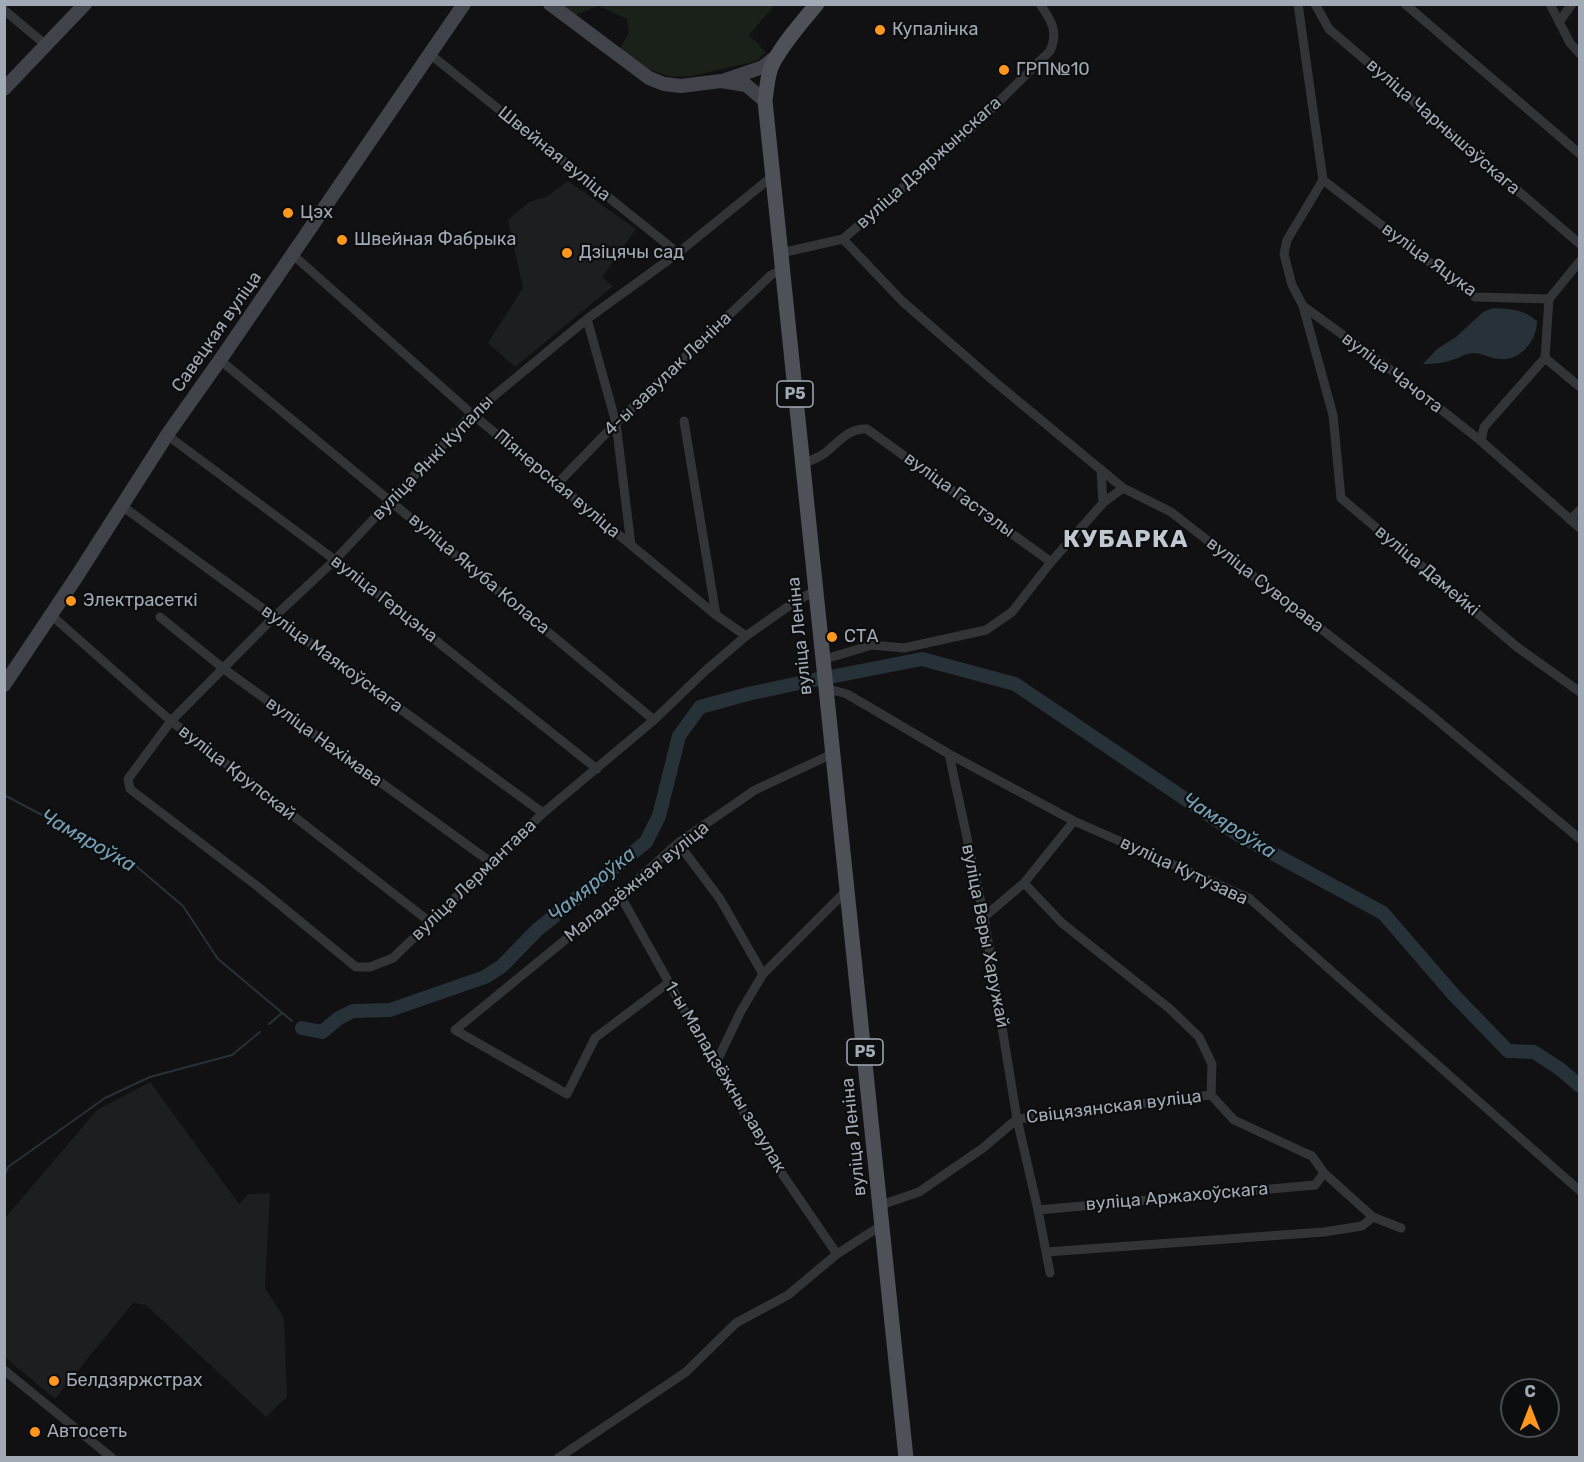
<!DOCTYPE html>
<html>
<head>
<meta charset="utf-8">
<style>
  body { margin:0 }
  #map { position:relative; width:1584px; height:1462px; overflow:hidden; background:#111113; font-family:Rubik,sans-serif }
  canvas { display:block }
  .frame { position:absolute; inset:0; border:6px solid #a1aab5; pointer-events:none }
  .north { position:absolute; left:1500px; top:1378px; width:60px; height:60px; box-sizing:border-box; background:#0c0d0e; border:2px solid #484c51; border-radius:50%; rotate:0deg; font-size:16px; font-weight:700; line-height:24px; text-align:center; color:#a1aab5 }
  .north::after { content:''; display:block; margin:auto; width:21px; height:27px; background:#ff961d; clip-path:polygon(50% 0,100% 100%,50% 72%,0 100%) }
</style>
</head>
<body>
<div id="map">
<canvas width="1584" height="1462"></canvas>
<div class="frame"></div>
<div class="north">С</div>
</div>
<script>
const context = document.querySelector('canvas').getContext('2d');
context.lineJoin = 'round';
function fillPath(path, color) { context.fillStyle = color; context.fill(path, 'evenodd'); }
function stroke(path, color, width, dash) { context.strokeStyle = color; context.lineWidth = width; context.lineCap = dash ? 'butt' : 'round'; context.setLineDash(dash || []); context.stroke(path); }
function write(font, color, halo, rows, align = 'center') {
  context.font = font + ' Rubik,sans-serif'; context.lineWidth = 4.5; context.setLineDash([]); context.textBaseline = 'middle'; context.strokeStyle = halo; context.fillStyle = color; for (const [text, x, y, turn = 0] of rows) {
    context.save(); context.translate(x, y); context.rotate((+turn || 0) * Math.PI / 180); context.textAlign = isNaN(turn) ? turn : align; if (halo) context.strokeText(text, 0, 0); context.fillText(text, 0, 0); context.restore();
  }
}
const built = new Path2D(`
  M568,181L636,229L602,277L613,286L515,367L488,343L523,288L508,220L529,202L548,196Z
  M150,1082L239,1204L248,1194L270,1193L265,1288L284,1318L287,1397L266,1417L146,1305L133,1303L55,1399L5,1357V1218L97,1110Z`);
const green = new Path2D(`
  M558,5H775L749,35L766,52L758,60L749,63L692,76L672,77L642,67L619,51L629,32L627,19L598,6L573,16Z`);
const water = new Path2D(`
  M1493,308C1510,309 1523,309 1537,321C1537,340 1521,361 1500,359C1490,359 1483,353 1473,353C1467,353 1461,357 1455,359C1445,363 1434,364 1423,364L1437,349L1456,337L1483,312Z`);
const stream = new Path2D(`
  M4,795L130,861L183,906L218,959L292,1021
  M269,1024L282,1013
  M4,1177L8,1167L105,1098L150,1077L232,1055L260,1032`);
const river = new Path2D(`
  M830,677L922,659L1015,684L1237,834L1383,913L1453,994L1508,1051L1534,1052L1560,1069L1580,1086
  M302,1028L322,1032L339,1018L353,1011L390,1010L485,977L502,966L537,930L646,842L659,816L679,736L700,707L748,694L818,679`);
const street = new Path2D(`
  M1298,4L1323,180
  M1315,4L1329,29L1580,244
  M1405,4L1580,154
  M1550,4L1570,43L1580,54
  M4,10L46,45
  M1559,22L1572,4
  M431,55L678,253
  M774,175L678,253L587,319L472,414L335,560L274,617L171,721L128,779L130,789L257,886L356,967H370L393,958L543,813L654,720L705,671L746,636L796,601L815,591
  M1323,180L1287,240L1284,254L1292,285L1303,306L1333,415L1341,498L1517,647L1580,692
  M1323,180L1475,297L1549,299L1580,261
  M843,239L902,301L995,382L1123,488L1171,512L1425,710L1580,839
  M781,253L843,239L971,129L1050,51C1059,32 1051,20 1040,4
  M292,254L472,414L716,615L746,636
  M1549,299L1545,358L1580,387
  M1303,306L1387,367L1481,441
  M587,319L616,423L631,545
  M1545,358L1484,427L1481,441L1580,528
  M220,360L654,720
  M684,421L716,615
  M167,435L335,560L597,769
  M802,464C810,461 818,458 825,453C839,442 848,428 867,429L1051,562
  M1101,469L1103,503
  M558,483L616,423L771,275L782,270
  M122,506L543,813
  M1570,520L1580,510
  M51,615L171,721L430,922
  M160,617L224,669L492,863
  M822,660L872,645L904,648L986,630L1012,612L1051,562L1103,503L1123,488
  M825,688L847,694L949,754L1074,821L1249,898L1580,1191
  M949,754L984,917L1017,1119L1038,1210L1050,1273
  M678,843L720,899L763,974L741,1011L715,1065
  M1024,883L1062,923L1170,1009L1199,1037L1212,1064L1211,1095L1234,1120L1305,1153L1312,1156L1324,1173L1315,1185L1038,1210
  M620,895L715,1065L774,1162L837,1254
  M984,917L1024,883L1074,821
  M763,974L848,889
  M668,983L595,1038L567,1094L455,1030L620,895L678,843L755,790L832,754
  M1324,1173L1373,1217L1401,1228
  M881,1205L919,1192L983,1148L1017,1119L1211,1095
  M1046,1252L1324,1232L1362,1226L1373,1217
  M4,1370L112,1458
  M558,1458L686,1372L736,1323L788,1295L837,1254L882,1225`);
const secondary = new Path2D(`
  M550,4L649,78L664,84L681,86L721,81L746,85L765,101
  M725,80L763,67L778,55
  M4,89L85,4
  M4,685L77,576L167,435L220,360L464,4`);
const primary = new Path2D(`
  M817,4C802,22 784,42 773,63C767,74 767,88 765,101L906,1458`);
const markers = [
  [880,30,6,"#ff961d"],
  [1004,70,6,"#ff961d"],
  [288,213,6,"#ff961d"],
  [342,240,6,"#ff961d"],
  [567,253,6,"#ff961d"],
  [71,601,6,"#ff961d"],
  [832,637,6,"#ff961d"],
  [54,1381,6,"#ff961d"],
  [35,1432,6,"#ff961d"]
];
const shields = [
  [795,394,36],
  [865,1052,36]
];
const shieldNames = [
  ["Р5",795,394],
  ["Р5",865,1052]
];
const poiNames = [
  ["Купалінка",892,30],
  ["ГРП№10",1016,70],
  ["Цэх",300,213],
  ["Швейная Фабрыка",354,240],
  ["Дзіцячы сад",579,253],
  ["Электрасеткі",83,601],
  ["СТА",844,637],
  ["Белдзяржстрах",66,1381],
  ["Автосеть",47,1432]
];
const streetNames = [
  ["вуліца Чарнышэўскага",1443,127,41],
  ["Швейная вуліца",554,154,39],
  ["вуліца Дзяржынскага",929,163,-42],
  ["вуліца Яцука",1429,260,36],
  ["Савецкая вуліца",217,332,-55],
  ["вуліца Чачота",1392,373,37],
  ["4-ы завулак Леніна",668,374,-44],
  ["вуліца Янкі Купалы",433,458,-46],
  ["Піянерская вуліца",557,484,40],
  ["вуліца Гастэлы",959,495,36],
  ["вуліца Дамейкі",1427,571,40],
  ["вуліца Якуба Коласа",479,574,40],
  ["вуліца Суворава",1265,585,38],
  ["вуліца Герцэна",384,599,38],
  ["вуліца Леніна",800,636,-96],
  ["вуліца Маякоўскага",332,659,36],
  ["вуліца Нахімава",324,742,36],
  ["вуліца Крупскай",237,773,38],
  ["вуліца Кутузава",1184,871,25],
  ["вуліца Лермантава",474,880,-44],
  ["Маладзёжная вуліца",637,882,-39],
  ["вуліца Веры Харужай",985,936,79],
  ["1-ы Маладзёжны завулак",725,1077,59],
  ["Свіцязянская вуліца",1114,1107,-7],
  ["вуліца Леніна",854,1137,-96],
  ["вуліца Аржахоўскага",1177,1197,-5]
];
const waterNames = [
  ["Чамяроўка",1229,826,32],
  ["Чамяроўка",88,841,30],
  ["Чамяроўка",592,885,-39]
];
const districtNames = [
  ["КУБАРКА",1126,540]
];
fillPath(built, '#1d1e20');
fillPath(green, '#192119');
fillPath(water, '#273238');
stroke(stream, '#273238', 2);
stroke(river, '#273238', 14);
stroke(street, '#323438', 9);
stroke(secondary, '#404349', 14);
stroke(primary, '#4e5158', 15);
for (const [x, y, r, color] of markers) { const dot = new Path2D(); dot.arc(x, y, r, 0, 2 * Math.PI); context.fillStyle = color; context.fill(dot); stroke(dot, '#0c0d0e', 2); }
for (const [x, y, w] of shields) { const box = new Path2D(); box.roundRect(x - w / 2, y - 13, w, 26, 4.5); context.fillStyle = '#0c0d0e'; context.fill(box); stroke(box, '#a1aab5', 1.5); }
write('bold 16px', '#a1aab5', null, shieldNames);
write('18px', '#a1aab5', '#0c0d0e', poiNames, 'left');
write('18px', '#a1aab5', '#0c0d0e', streetNames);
write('italic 20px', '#749fb5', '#0c0d0e', waterNames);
context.letterSpacing = '1.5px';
write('bold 24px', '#c2c8d1', '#0c0d0e', districtNames);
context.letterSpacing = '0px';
</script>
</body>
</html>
